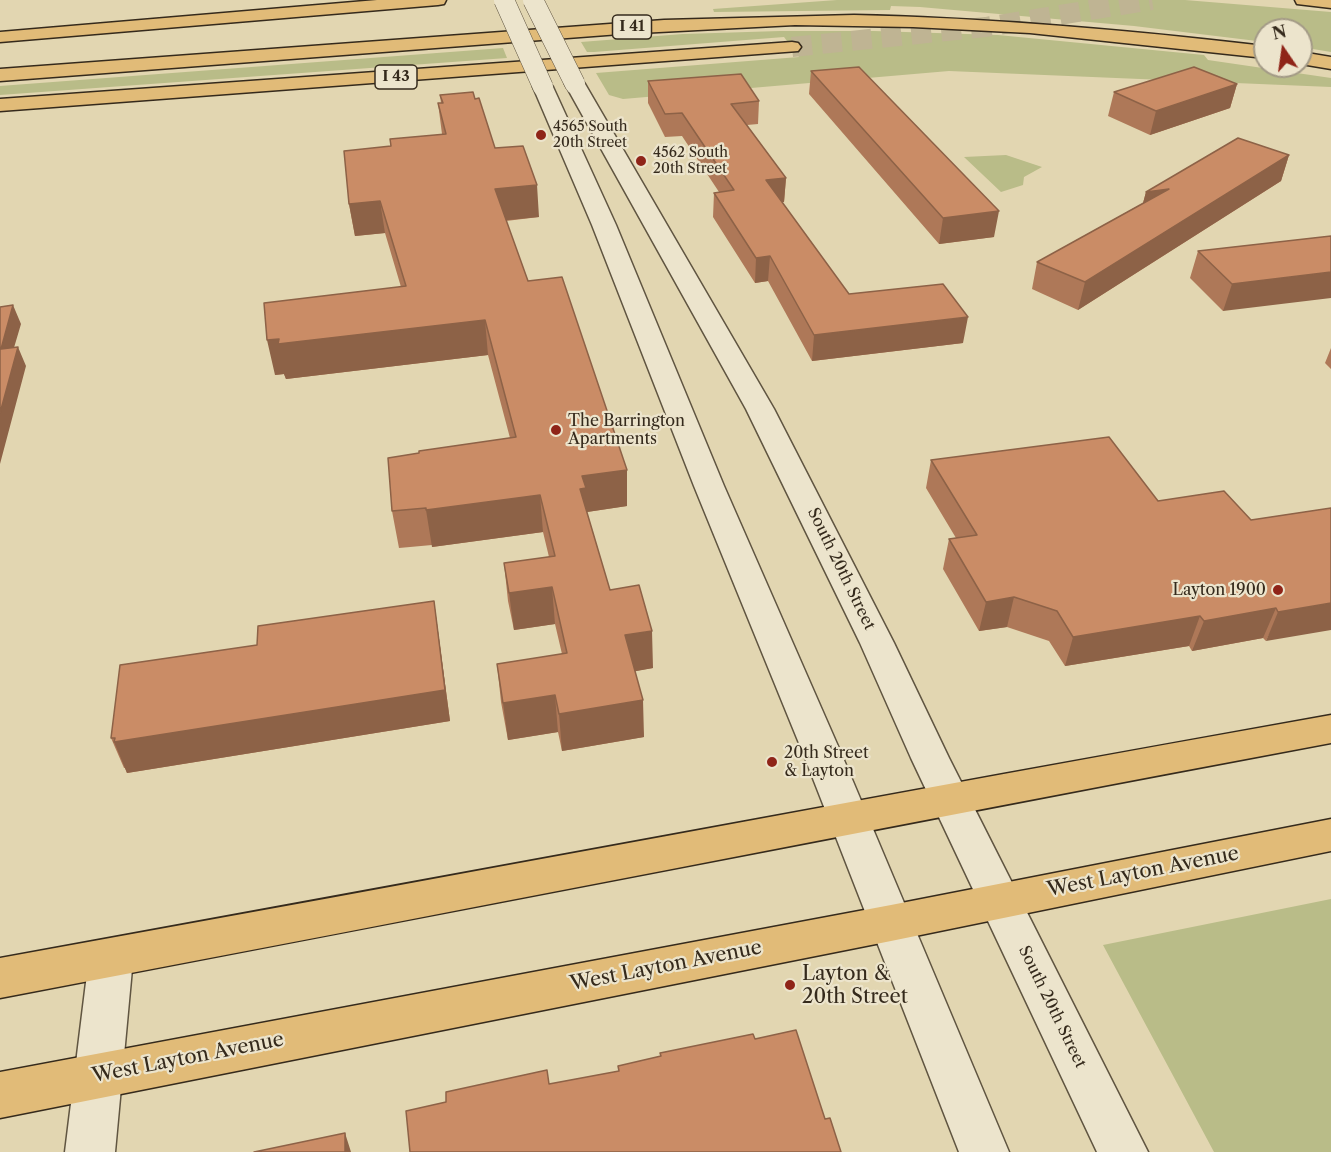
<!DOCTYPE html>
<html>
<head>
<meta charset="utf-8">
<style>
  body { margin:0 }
  #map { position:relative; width:1331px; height:1152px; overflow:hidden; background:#e2d6b1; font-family:"Libre Caslon Text",serif }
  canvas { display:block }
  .north { position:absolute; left:1253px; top:18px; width:60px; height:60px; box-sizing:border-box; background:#ece4cc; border:2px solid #a39a86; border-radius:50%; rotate:347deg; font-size:16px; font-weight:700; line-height:24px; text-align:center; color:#352a1c }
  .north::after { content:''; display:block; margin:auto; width:21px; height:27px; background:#8f2418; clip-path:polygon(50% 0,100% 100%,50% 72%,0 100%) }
</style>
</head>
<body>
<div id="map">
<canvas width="1331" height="1152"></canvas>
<div class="north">N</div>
</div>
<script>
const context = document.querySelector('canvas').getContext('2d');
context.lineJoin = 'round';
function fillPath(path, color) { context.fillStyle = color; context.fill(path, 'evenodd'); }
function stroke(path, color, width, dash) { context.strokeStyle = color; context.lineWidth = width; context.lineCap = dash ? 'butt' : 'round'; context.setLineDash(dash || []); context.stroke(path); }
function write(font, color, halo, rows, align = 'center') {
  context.font = font + ' "Libre Caslon Text",serif'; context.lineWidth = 4.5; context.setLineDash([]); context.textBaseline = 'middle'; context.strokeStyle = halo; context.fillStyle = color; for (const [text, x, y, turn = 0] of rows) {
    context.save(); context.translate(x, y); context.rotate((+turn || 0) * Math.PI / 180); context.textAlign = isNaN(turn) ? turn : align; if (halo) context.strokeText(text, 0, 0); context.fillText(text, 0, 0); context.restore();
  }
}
const green = new Path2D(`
  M837,0H1185L1331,12V52L1301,47V30H1265V42L1134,26L920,7L891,6L890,10L714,12L713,9Z
  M780,31H874L998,35L1204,55L1208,60L1331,78V87L949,71L623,99L609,95L596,73L799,57L784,37L594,52H587L581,42L683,34Z
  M503,48L507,58L0,95V86Z
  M1006,155L1042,167L1024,177L1023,185L1001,192L964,157Z
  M1331,899V1152H1214L1103,945Z`);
const highwayTunnel = new Path2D(`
  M792,47L986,27L1152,0`);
const minor = new Path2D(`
  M575,78L582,80L585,84L774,409L894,643L949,758L1148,1152H1097L911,758L860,643L746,409L565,84L568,80Z
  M543,81L550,83L553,87L616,225L724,486L841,753L1009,1152H959L803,753L694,486L592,225L533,87L536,83Z
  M111,939L126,944L133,958L115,1152H65L89,958L96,944Z`);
const major = new Path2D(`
  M1331,715V743C887,826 444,914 0,998V958C444,878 887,794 1331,715Z
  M1331,819V851L891,941L0,1118V1072L891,905Z`);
const highway = new Path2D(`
  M377,0H446L444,4L438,5L0,42V32Z
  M1295,0H1331V8L1297,4Z
  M854,15C992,18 1128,30 1265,46V58L1030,33L913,27L795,25L620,34L0,81V69L664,20Z
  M792,42L798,43L801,47L798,51L0,111V99Z
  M1301,52L1331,57V69L1301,64Z`);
const minorBridge = new Path2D(`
  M504,0L543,87
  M533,0L575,84`);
const wall = new Path2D(`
  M811,71L994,237L939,244L809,94Z
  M648,81L759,101L758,124L747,125L786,178L784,202H782L849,294L963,343L812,361L768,281L755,283L713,217L714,193L719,192L682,136L665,137L648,103Z
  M1237,84L1230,108L1150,135L1108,116L1114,92Z
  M440,95L475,99L495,148L539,217L506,221L528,281L627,470V506L587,512L610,590L653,668L635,671L644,737L562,751L558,732L508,740L501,702L497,664L562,654L555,624L514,630L508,601L504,563L549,557L543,532L432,547V545L399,548L392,511L510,438L488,355L286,379L284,374L275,375L401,287L385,233L355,236L349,204L391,146L442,134L438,103H441Z
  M1289,155L1281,181L1078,310L1032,289L1037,262L1143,203L1146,192Z
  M1331,236L1223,311L1190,278L1198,251Z
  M1331,348V369L1325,363Z
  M931,460L1158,501L1251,520L1331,508L1266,641L1263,638L1192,651L1189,646L1065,666L1049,641L1007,627L979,631L943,569L949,539L956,538L926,488Z
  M434,601L450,721L127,773L125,768H124L111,738L257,645Z`);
const shadedWall = new Path2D(`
  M1237,84L1230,108L1150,135L1156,111Z
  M1289,155L1281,181L1078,310L1085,282Z
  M786,178L784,202L764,204L766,180Z
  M537,185L539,217L498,221L495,189Z
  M1169,189L1139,218L1146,192Z
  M380,201L385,233L355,236L349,204Z
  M999,211L994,237L939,244L943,218Z
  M770,256L768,281L755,283L756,258Z
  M1331,272V298L1223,311L1232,284Z
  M13,305L21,324L8,368L1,349Z
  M968,317L963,343L812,361L814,335Z
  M485,320L488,355L286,379L284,374L275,375L267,340Z
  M18,347L26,366L0,464V413Z
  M627,470V506L587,512L580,489L582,476Z
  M540,495L543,532L432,547L426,510Z
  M552,587L555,624L514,630L509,593Z
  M1014,597L1007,627L979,631L986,602Z
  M434,601L450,721L127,773L114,742Z
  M1331,603V630L1266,641L1278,612Z
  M1276,608L1263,638L1192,651L1204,621Z
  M1200,616L1189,646L1065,666L1073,637Z
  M652,631L653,668L626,673L625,635Z
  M555,695L558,732L508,740L503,703Z
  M643,700L644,737L562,751L559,714Z
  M345,1133L351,1152H345Z`);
const building = new Path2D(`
  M859,67L999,211L943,218L811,71Z
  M1194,67L1237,84L1156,111L1114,92Z
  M741,74L759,101L731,104L786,178L766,180L849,294L943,284L968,317L814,335L770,256L756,258L714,193L734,190L682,113L665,114L648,81Z
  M473,92L475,99L479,98L495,148L523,146L537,185L495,189L528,281L562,277L627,470L582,476L586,488L580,489L610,590L639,585L652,631L625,635L643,700L559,714L555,695L503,703L497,664L567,653L552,587L509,593L504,563L555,556L540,495L426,510V508L392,511L388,458L419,453V451L516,437L485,320L278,344L279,339L267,340L264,303L406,286L380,201L349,204L344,151L391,146L390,139L446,134L438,103H443L440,95Z
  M1238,138L1289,155L1085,282L1037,262L1169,189L1146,192Z
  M1331,236V272L1232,284L1198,251Z
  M13,305L1,349L18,347L0,413V307Z
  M1109,437L1158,501L1224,491L1251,520L1331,508V603L1278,612L1276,608L1204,621L1200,616L1073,637L1057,611L1014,597L986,602L949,539L977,535L931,460Z
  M434,601L445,690L114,742L115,738H111L120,665L257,645L258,626Z
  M796,1030L825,1119L830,1118L841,1152H410L406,1111L446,1102V1092L547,1070L549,1084L619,1071L618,1066L661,1056L660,1053L753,1034L755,1039Z
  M345,1133V1152H254Z`);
const markers = [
  [541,135,6,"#8f2418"],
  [641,161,6,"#8f2418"],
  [556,430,6,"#8f2418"],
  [1278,590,6,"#8f2418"],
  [772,762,6,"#8f2418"],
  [790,985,6,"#8f2418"]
];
const farPoinames = [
  ["4565 South",553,127],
  ["20th Street",553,143],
  ["4562 South",653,153],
  ["20th Street",653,169]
];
const shields = [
  [632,27,39],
  [396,77,42]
];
const shieldNames = [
  ["I 41",632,27],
  ["I 43",396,77]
];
const poiNames = [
  ["The Barrington",568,421],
  ["Apartments",568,439],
  ["Layton 1900",1266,590,"right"],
  ["20th Street",784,753],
  ["& Layton",784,771]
];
const streetNames = [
  ["South 20th Street",841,569,64],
  ["South 20th Street",1052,1007,64]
];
const nearStreetnames = [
  ["West Layton Avenue",1143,872,-11],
  ["West Layton Avenue",666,966,-11],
  ["West Layton Avenue",188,1058,-11]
];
const nearPoinames = [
  ["Layton &",802,974],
  ["20th Street",802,997]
];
fillPath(green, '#b9bc88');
stroke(highwayTunnel, '#bfb493', 20, [20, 10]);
stroke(minor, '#605541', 3);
stroke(major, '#352a1c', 3);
stroke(highway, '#352a1c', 3);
fillPath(minor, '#ece4cc');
fillPath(major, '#e1bb78');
fillPath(highway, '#e1bb78');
stroke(minorBridge, '#605541', 21, []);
stroke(minorBridge, '#ece4cc', 20);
fillPath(wall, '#ae7858');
fillPath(shadedWall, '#8d6247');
fillPath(building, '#ca8c66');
stroke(building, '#8d6247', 1.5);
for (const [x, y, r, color] of markers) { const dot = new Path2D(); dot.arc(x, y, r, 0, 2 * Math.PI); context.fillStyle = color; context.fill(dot); stroke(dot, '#ece4cc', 2); }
write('14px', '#352a1c', '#ece4cc', farPoinames, 'left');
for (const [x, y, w] of shields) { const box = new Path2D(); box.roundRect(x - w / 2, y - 12, w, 24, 4.5); context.fillStyle = '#ece4cc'; context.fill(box); stroke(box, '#352a1c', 1.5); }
write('bold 15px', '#352a1c', null, shieldNames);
write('16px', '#352a1c', '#ece4cc', poiNames, 'left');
write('16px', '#352a1c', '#ece4cc', streetNames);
write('20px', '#352a1c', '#ece4cc', nearStreetnames);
write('20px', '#352a1c', '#ece4cc', nearPoinames, 'left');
</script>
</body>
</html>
